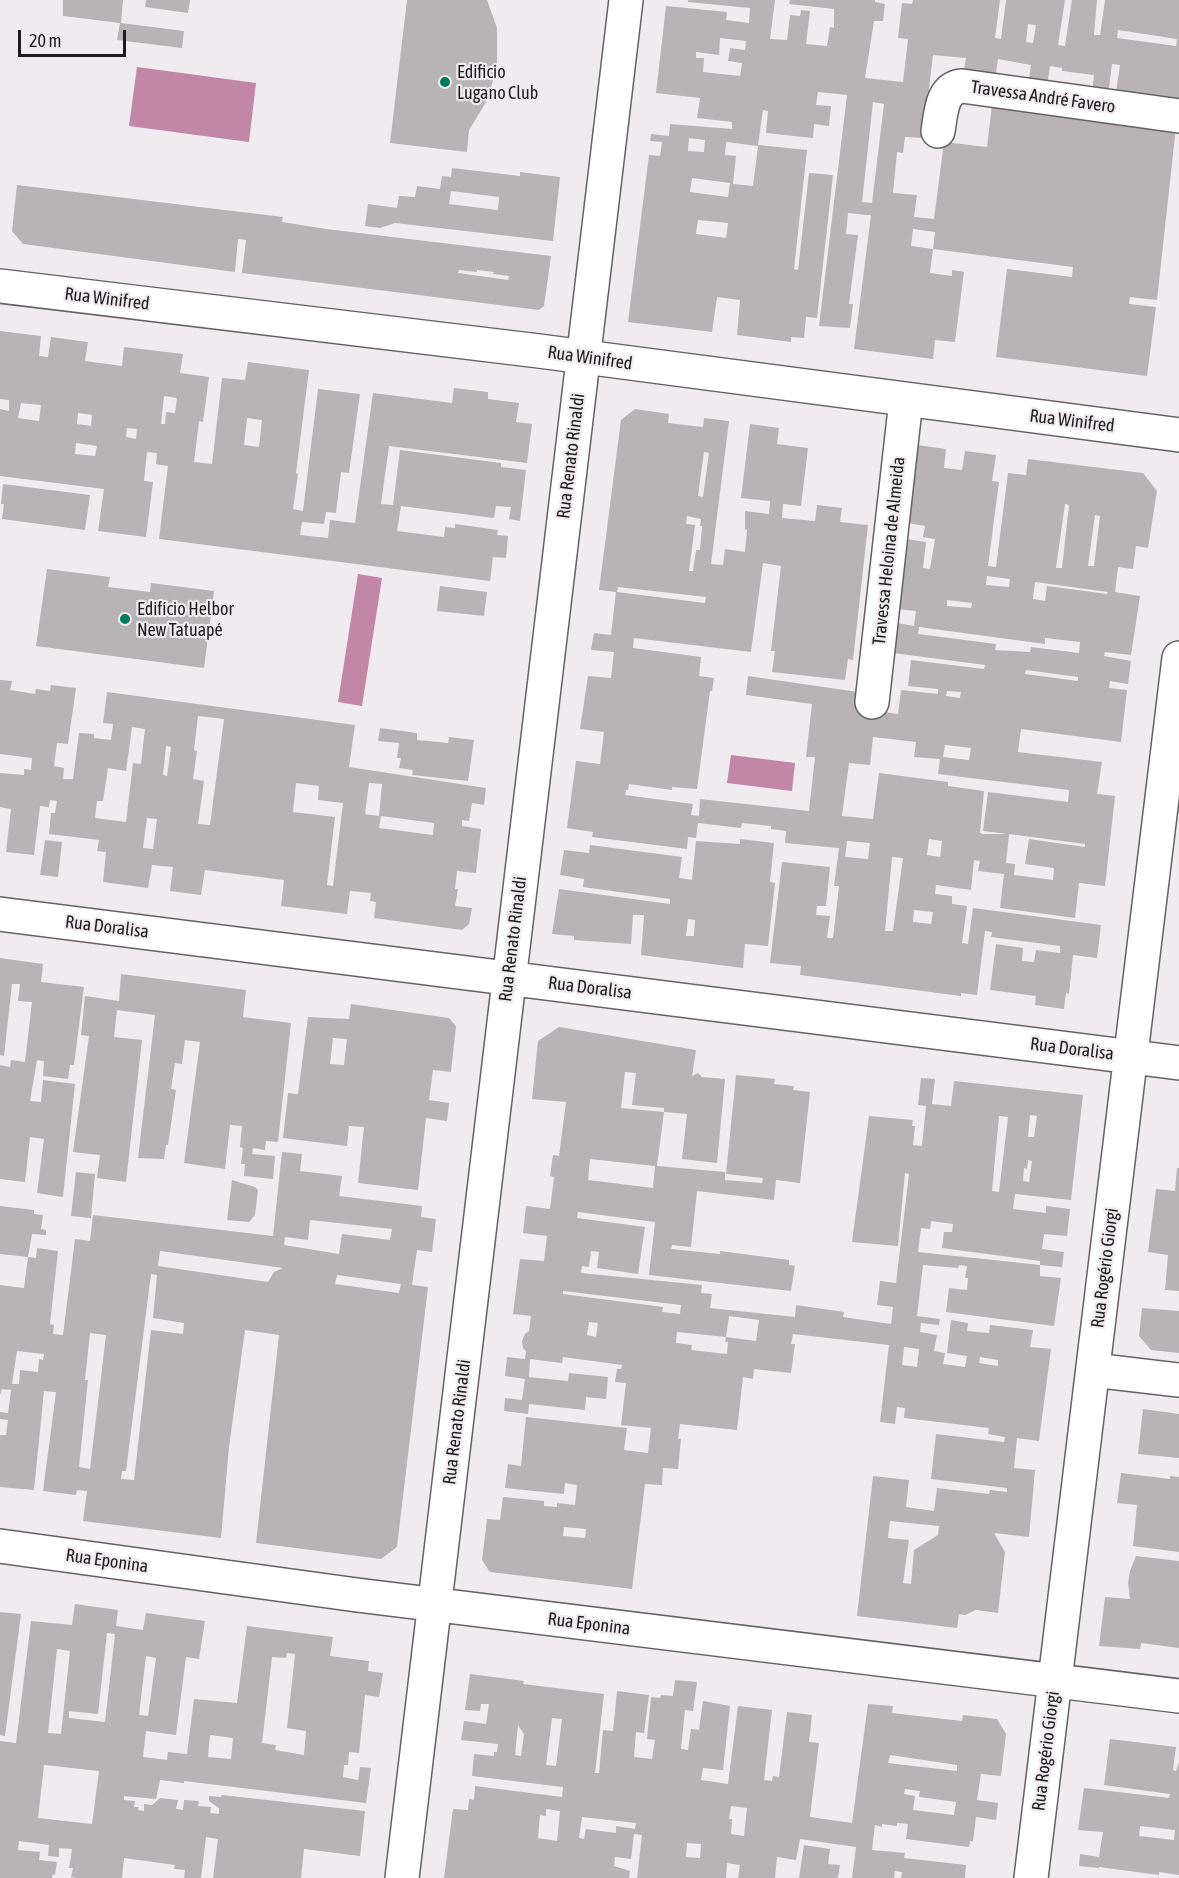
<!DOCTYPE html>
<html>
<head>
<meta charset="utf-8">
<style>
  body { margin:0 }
  #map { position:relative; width:1179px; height:1878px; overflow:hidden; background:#f0ebee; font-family:"Asap Condensed",sans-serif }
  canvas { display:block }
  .scale { position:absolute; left:18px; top:30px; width:108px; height:27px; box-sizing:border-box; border:3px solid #1d1b1c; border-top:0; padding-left:8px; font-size:18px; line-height:21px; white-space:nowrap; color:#1d1b1c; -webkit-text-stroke:4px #f0ebee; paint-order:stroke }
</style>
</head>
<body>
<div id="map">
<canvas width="1179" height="1878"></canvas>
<div class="scale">20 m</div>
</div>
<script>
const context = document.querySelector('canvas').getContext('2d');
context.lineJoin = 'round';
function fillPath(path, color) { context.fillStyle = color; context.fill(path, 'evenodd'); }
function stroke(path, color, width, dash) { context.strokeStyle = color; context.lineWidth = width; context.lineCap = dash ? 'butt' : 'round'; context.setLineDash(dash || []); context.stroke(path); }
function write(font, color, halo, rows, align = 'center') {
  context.font = font + ' "Asap Condensed",sans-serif'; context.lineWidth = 4.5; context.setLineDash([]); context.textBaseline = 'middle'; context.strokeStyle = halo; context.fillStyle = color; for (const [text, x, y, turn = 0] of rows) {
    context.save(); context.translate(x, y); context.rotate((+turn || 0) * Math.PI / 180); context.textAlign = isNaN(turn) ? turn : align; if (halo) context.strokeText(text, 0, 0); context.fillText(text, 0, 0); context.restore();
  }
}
const water = new Path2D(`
  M137,67L256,83L249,142L129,126Z
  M358,574L382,578L362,706L338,702Z
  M731,755L795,763L792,791L727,783Z`);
const building = new Path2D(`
  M63,0H123L121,23L184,31L182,48L117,40L120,23L63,16Z
  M146,0H190L188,13L145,7Z
  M407,0H487L497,28V65L488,99L469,130L467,152L390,143Z
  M688,0H775L770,39L787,40L790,15L800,16L801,10L810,11L806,44L827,46L830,27L834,28V9L789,4L790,0H875V2L885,4L883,21H874L865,78L903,82L908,39L898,38L902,3L912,4L913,0H1000L995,38L1001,39L1006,0H1065L1058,45L1065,46L1072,0H1097L1094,35H1100L1105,0H1179V105L1116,92L1120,65L1112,64L1108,95L1092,93L1094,75L1062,71V68L1050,66L1047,87L1028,85L1031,65L998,59L995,80L963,75L966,58L933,55L923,138L905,137L903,153L897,152L893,193L917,195L914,217L934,219L944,142L987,147L992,105L1176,127L1157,300L1130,297L1129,304L1156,307L1147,376L996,357L1007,269L1072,277L1073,267L933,249L930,273L952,276V270L964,272L955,342L935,340L933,359L854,349L871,215H866L848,213L846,234L858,235L849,304H853L850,328L819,326L847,95L818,92L816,105L831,106L829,126L814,124L813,138L766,133L768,111L763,110L758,145L807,150L794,269L798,270L809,173L833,175L817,318L806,317L804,338L791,337V342L737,335L740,300L717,297L712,332L628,322L649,155L660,156L662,142L650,141L651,134L669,136L670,124L732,129V122L697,118L700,98L656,93L666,6L727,12L726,20L749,23L750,8L688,2ZM1028,24L1036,25L1033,43L1026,42ZM1118,30L1177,39L1176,46L1117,38ZM720,38L746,41L745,50L730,48L728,61L742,63L740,76L703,72L704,58H696V52L719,55ZM873,102L884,104L872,203L862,202ZM689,138L705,140L704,152L688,151ZM726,142L758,146L753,186L733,184L736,156L725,155ZM692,178L730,183L728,197L690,192ZM698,220L728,223L726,238L696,234ZM913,229L935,232L933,249L911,246Z
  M452,168L520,176V172L560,177L553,241L395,223L380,228L365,226L368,204L397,208L399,196L415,197L417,186L440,189L442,176L451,177ZM451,191L499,197L498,210L449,204Z
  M17,185L283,217L282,222L326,229L551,256L544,306L539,310L242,273L246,240L238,239L235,272L23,244L12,231ZM459,270L477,272V270L494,272L493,274L509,276L508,280L458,273Z
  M0,331L41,336L39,356L48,357L51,337L88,342L85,361L122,366L124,347L183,354L180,373L209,377L203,422L199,421L194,462L212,464L222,378L245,380L248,362L309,370L296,473L298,474L293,509L303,511L318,389L360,394L349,473L341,472L336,513L326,512L324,524L302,522L300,535L328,538L330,520L355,523L373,393L452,403L454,388L488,392V399L519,403L516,422L532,424L527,463L389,446L381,504L393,505L400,450L501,463V467L526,470L520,521L509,519L511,507L496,506L494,518L401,506L397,531L444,537L445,527L455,528V524L498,530L497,535L508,536L506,558L493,557L490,581L159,539L168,466L156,464L157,453L147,452L144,481L153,482L146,537L98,531L104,489L0,476V409L9,411V400L0,399ZM164,396L177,398L175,413L166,412L165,424H161ZM21,403L41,405L39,421L18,418ZM78,413L92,415L91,426L77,424ZM247,418L262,420L259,447L244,445ZM127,428L137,429L136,439L126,437ZM76,443L97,446L95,456L75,454Z
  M635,409L669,414L668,423L703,427L704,418L729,421L711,564L723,565L725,549L745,552L747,530L745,529V511L769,514L770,501L741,498L750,424L779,428L777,444L808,448L801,506L783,504L782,518L815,521L817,505L842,508L840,522L868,525L853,660L848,659L845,680L772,672L775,651H771L781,566L763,563L751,652L634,638L633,648L701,657L699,676L714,678L712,691H710L697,789L672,787V790L629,784L628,790H626L625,795L693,804L691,815L699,816L700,799L809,811L815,757H806L812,704L746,695L748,676L858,692L856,708L898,714L901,690L938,694V689L908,686L911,660L984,669L985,665L893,653L897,623L914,626L916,611L898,609L906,539L926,542L923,568L930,569L935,539L923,537L925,526L908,523L917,445L946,449L944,468L962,470L965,451L996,455L992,481L999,482L988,566L996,567L1008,473L1026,475L1028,459L1143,473L1157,491L1148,548L1136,546L1133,569L1118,567L1115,592L1140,596L1131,655L1105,652L1104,656L1131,661L1128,684L1110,681L1109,688L1127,690L1121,742L1021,729L1018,752L1102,762L1097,794L1115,796L1105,886L1079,883L1075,918L1000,908L1004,874L978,871L980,861L974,860L971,890L936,885L935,894L952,896V904L967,906L962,943L968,944L973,908L1101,925L1097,958L1073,955L1069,994L1066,993L1064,1009L1035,1005L1036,996L990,990L996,944L1023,948L1022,961L1034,962L1036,950L1060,953V946L991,937L992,932L985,931L977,995L961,993V996L800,975L801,966L770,963L782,862L830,867L826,906H817L816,915L830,916L827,938H833L839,886H834L839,848L785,843L786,831L771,829V826L742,823L741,828L698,823L696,838L688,837L687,849L592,837L593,832L567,828L576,761L600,764L604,732L580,729L588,676L611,678L614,652L591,650L594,633L611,635L616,592L599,590L621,420ZM704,452L709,453L703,497L698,496ZM1065,504L1069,505L1062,568H1056ZM1095,515L1100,516L1094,566H1088ZM687,516L701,519L700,526H702L700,550H696L693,571H689L695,525L686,524ZM987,576L1010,579L1009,587L986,585ZM1035,582L1108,592L1107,594L1047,586L1045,601L1033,599ZM618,587L706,597L705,603L617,592ZM947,600L972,603L971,608L947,606ZM919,627L1045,644V638L1080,642L1079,653L1031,647L1030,652L995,650L996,644L918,634ZM1026,670L1078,677V681L1025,674ZM947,691L961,692L960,698L946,696ZM873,737L916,742L914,757L940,759L938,774L1069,790L1068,802L988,792L983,831L1007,834H983L980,833L984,791L948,786V782L879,773L873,819L842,816L849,763L870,765ZM945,745L971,748L969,760L943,757ZM1009,834L1085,844V847L1029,839L1025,864L1054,868L1053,880L1014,875L1015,864L1006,863ZM929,839L942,841L940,857L927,855ZM847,841L870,843L868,859L845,857ZM892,857L903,858L893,931H885ZM914,910L933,912L931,924L913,922Z
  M3,484L90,495L85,530L2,519L4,504H1Z
  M47,569L110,577L108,587L150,592L151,583L214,591L204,668L36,646Z
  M440,586L487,592L484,616L437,611Z
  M0,680L12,681L10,690L35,694L36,689L50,691L51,685L76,688L68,744L57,743L54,766L64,768L63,779H73L79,733L94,734V738L111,740L113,724L103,723L107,692L355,725L349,767L486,788L484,805L472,803L469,821L462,820V826L481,829L476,873L457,871L455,889H458L455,906L472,908L469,924L462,930L374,918L376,902L370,901L371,893L350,891L347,914L281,906L284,880L205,870L201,895L170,891L173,867L152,865L148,888L103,882L106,852L97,851L99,840L49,834L51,813H55L57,801L50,800L49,807L40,806L34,855L6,852L11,809L0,807V773L24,775V769L31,770L32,758L0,754ZM198,716L224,719L210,825L198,824L204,781L193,779L197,751L194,750ZM132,727L145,729L141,764L133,763L126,822L95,818L97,801H103L108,768L126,771ZM166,746L171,747L167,776L163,775ZM296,783L319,786L318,800L343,803L333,886L327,885L335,817L293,812ZM369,783L382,784L379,816L365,814ZM381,816L434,823L433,835L379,828ZM147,818L157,819L153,849L143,848Z
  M380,728L417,733V740L448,743L449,737L474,740L468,781L412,775L413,770L399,768L401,758H397L399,743L378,741Z
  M740,839L774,843L770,882L775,883L768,946L745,944L743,968L641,955L644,915H633L631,944L574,940V936L552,934L559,889L670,904V899L583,887L584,879L560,875L564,850L589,853L590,845L682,857L679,878L692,880L696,841L740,844ZM688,919L695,920L694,936H686Z
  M45,840L62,842L58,877L40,875Z
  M0,958L43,964L41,982L84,987L74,1065H70L68,1079L43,1076L44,1061L37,1060L30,1101L41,1102L43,1080L75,1084L63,1197L37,1193L44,1139L30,1137L25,1182L0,1179V1065L10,1067L11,1060L25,1062L32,1002L18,1001L20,984H12L4,1056L0,1055Z
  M121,974L246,990L243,1017L291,1023L278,1142L266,1141L265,1150L253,1148L252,1154L275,1156L273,1179L244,1176L245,1164H241L243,1148L240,1147L242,1126L230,1125L225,1169L184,1163L200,1042L185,1040L182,1064L175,1063L171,1089L176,1090L168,1145H166L164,1159L138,1158L155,1015L117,1010L114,1037L142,1040L126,1182L97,1178L100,1155L73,1152L89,1036L81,1035L85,996L119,1001Z
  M351,1004L449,1018L456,1026L451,1072L433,1070L429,1100L449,1103L447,1121L426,1118L418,1190L358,1183L364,1127L349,1126L347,1146L283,1138L288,1093L298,1094L308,1017L349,1019ZM333,1038L347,1039L344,1065L330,1064Z
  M559,1027L696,1050L692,1076L698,1073L702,1077L725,1079L717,1163L682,1159L687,1114L664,1112V1108L632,1105L636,1073L625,1072L621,1108L664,1112L657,1166L725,1172V1180L762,1183L763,1178L726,1174L736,1075L775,1079L774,1084L794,1086L793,1090L810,1092L800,1183L776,1180L774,1200L697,1191L691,1247L672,1245L671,1249L720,1254V1251L789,1260V1265L795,1266L791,1291L649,1275L655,1222L578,1212L577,1218L645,1227L638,1274L597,1268L599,1252L591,1251L589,1267L582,1266L581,1273L702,1285L701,1293L712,1294L710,1308L795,1317L796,1305L844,1312L843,1317L891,1324L893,1307L877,1305L880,1281L896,1283L909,1174L905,1173L898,1246L852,1242L869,1116L913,1120L912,1126H915L913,1145L922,1146L926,1106L918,1105L921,1078L935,1079L932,1104L951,1106L954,1081L1083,1095L1071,1200L1015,1194L1013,1209L1046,1213V1206L1070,1209L1067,1236L1044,1234L1042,1249L1064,1252L1062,1267L1040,1265V1276L1061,1278L1054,1326L946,1312L949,1288L967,1290L968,1278H965L967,1266L959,1265L958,1268L923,1265L917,1316L940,1319L939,1325L921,1323L920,1332L937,1335L934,1351L945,1353L943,1364L965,1367L967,1356L947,1353L951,1320L968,1323L967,1331L989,1333L990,1325L1033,1330L1030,1347L1051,1349L1039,1441L1017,1438L1014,1468L1035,1470L1029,1537L994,1533L1005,1552L998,1613L976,1610L965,1615L959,1614L957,1628L857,1616L873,1476L909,1480L906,1507L934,1511L937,1488L989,1494L990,1490L1007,1492V1488L931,1479L936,1434L1004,1442L1005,1437L988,1434L989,1428L904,1418L905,1408L897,1407L895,1424L880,1422L889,1345L793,1334L791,1344H795L791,1373L754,1369L753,1379L743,1377L737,1430L680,1424L678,1439H681L678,1469L663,1468L662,1485L645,1484L632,1589L490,1572L482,1560L487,1519L500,1520L503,1497L544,1501V1506L557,1507V1503L575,1505L577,1485L565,1483L564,1494L505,1488L508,1464L521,1466L526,1417L627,1428L624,1450L648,1453L651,1428L621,1425L626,1383L615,1382L617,1369H621L622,1365L563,1357L562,1363L530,1359L529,1377L568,1381L569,1373L608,1377L606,1399L586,1397L585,1410L529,1404L528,1414L504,1411L505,1398L522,1400L525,1379L505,1376L507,1357L525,1359L526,1351L523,1348L522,1341L525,1334L529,1331L531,1316L513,1314L520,1259L544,1261L547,1236L523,1233L526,1206L550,1209L554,1177L550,1176L553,1155L559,1156L566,1102L532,1099L538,1041ZM1030,1115L1037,1116L1034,1137H1028ZM999,1116L1008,1117L999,1192L992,1191ZM590,1159L655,1166L653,1188L588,1180ZM1028,1160L1032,1161L1029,1182L1023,1181L1024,1168L1027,1169ZM931,1221L953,1224L952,1232H944L942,1248L1040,1261V1265L918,1252L921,1228L930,1229ZM563,1291L681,1305L680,1314L662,1312L663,1307L563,1294ZM729,1316L759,1320L756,1341L726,1337L725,1342H728L727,1354L691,1350L692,1345L676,1343L677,1332L726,1337ZM589,1322L598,1323L596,1337L587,1335ZM904,1347L919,1349L917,1367L902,1365ZM980,1357L998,1360V1366L979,1363ZM890,1521L939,1526L938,1535L914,1550L911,1584L903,1583L909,1540L888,1538ZM564,1527L586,1529L585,1538L563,1536Z
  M282,1152L302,1154L300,1171L342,1176L339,1196L422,1206L421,1217L436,1219L432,1252L417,1250L412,1285L428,1287L397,1547L381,1559L256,1543L279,1335L245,1330L229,1447L221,1538L83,1521L87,1491L77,1490L76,1495L43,1491L56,1392L44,1391L34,1490L0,1487V1435H6L8,1420L0,1419V1412L8,1413L11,1390L2,1389L0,1395V1285L24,1288L28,1257L36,1258L37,1248L58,1251L50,1324L54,1325L53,1334L63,1335L75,1239L90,1241L93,1215L273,1236ZM310,1220L392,1229L390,1240L342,1234L339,1254L284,1245L285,1237L308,1240ZM160,1251L269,1266L283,1268L274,1272L268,1282L158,1266ZM151,1274L157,1275L153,1318L184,1323L183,1334L151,1330L134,1480L121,1479L122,1471H126ZM337,1275L401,1284L399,1293L335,1284ZM90,1333L106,1335L90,1469L79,1467L88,1380H85ZM17,1351L44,1354L43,1360L39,1359L38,1372L20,1370L19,1384H12Z
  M1177,1168H1179V1291L1165,1290L1168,1255L1148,1252L1156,1189L1175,1191Z
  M76,1172L95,1174L91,1218L71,1216Z
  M232,1180L255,1187L258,1190L255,1215L249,1222L227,1220Z
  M0,1206L34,1210V1214L43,1215L41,1229L46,1230V1235L32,1234L28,1257L0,1254Z
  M1142,1308L1179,1311V1353L1151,1350L1139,1336Z
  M1143,1409L1179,1414V1458L1138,1454Z
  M1121,1473L1170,1479V1476L1179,1477V1552L1133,1546L1137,1505L1117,1503Z
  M1136,1556L1179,1561V1648L1141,1643L1140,1649L1099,1646L1105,1597L1130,1599L1128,1583L1130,1571Z
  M75,1604L118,1610L116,1626L143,1630L146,1613L205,1621L199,1659L186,1657L176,1735L146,1731L143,1757L167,1760L168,1752L187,1754L194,1699L237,1703L247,1626L333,1637L330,1656L369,1661L368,1671L383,1673L379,1697L365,1695L359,1753L349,1752L348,1765H344L343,1777L358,1780L360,1767L371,1768L366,1803L184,1781V1783L160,1780L156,1799L124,1796V1800L135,1801L134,1807H139L138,1810L144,1811V1804L152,1805L160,1798L178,1800L176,1809L183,1810L184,1800L199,1801L198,1806L211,1807L210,1813L219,1814V1808L209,1801V1796L221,1797L222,1795L365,1811L360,1856L304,1849L301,1878H213L218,1839L206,1837L201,1878H184L185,1870L174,1869L175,1865L124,1858L122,1878H76L71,1877L73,1868H69L72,1849L59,1848V1857L48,1856L49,1845L19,1841L18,1850L40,1852L39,1860L57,1862L55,1875L53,1874L52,1878H0V1741L16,1743L31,1621L72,1625ZM107,1633L115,1634L105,1722L69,1718V1711L98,1714ZM57,1649L70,1651L61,1734L48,1733ZM287,1653L295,1654L287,1728L306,1731L304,1755L275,1750L276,1745L262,1743L272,1657L286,1658ZM146,1656L156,1658L148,1716L139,1715ZM210,1735L233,1738L231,1759L208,1757ZM44,1765L99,1771L92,1824L38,1818Z
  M0,1612L21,1614L5,1736L0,1735Z
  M470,1674L524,1681L523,1684L604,1694L595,1773H599L603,1730L613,1731L617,1691L649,1695L644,1733L636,1732L634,1757L652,1759L655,1740L647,1739L651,1697L660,1698L661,1695L673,1696L675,1680L697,1682L693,1711L685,1710L681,1749L688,1750L691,1729L699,1730L703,1701L730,1706L723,1770L703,1768L701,1780L728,1784L738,1706L772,1710L764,1780L772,1781L773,1776L779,1777L787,1712L812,1715L809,1742L819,1743L810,1817L852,1823L868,1704L893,1706L892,1713L962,1721L963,1715L997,1719L1006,1734L1001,1776L981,1774L977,1800L998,1803L996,1820L976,1817L973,1842L970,1841L969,1847L906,1839L908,1824L897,1823V1826L882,1824V1827L875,1825L872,1850L905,1853L904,1858L966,1865L965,1878H901L902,1872L895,1871L894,1878H852L856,1847L800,1839L796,1860L777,1857L775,1878H738L740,1865L727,1863L726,1878H637L642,1835L634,1834L631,1859L615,1857L614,1866L630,1871L629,1878H444L453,1809L468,1810L469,1799L474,1800L475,1786L562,1797L563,1787L472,1776L474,1754L494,1756V1752H497L498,1744L461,1740L464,1721L486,1724L489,1704H481L480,1711L465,1710ZM552,1718L562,1719L556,1766L546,1765ZM518,1725L524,1734L521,1756L515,1755ZM890,1755L957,1765V1771L888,1763ZM905,1789L920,1791L919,1797L956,1802L954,1815L913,1810L915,1796L904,1794ZM731,1806L747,1808L744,1836L731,1834L732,1819H729ZM546,1809L560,1811L557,1841L538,1838L540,1815L546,1816ZM582,1817L636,1823L635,1829L616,1826V1833L586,1829L584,1839L579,1838ZM687,1843L701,1844L700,1858L686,1857Z
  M1110,1739L1176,1747L1173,1770L1176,1771L1179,1762V1875L1159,1872V1875L1099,1867V1868L1079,1866L1080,1854L1099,1857L1103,1832L1078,1830L1084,1788L1169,1798L1170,1794L1104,1785ZM1140,1826L1175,1830L1174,1840L1139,1836Z
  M804,1845L830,1849L828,1864L840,1865L838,1878H799Z`);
const minor = new Path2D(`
  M938,131C941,114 941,88 962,86L1179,116
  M0,286L539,351L1179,435
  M872,702L906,400
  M0,914L1179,1063
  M1093,1370L1179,1380
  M0,1546L357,1595L1179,1696
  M402,1878L626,0
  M1031,1878L1179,658`);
const markers = [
  [445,82,6,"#007c5a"],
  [125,619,6,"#007c5a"]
];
const poiNames = [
  ["Edificio",457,72],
  ["Lugano Club",457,93],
  ["Edifício Helbor",137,609],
  ["New Tatuapé",137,630]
];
const streetNames = [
  ["Travessa André Favero",1043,97,8],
  ["Rua Winifred",107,299,7],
  ["Rua Winifred",590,358,8],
  ["Rua Winifred",1072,421,7],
  ["Rua Renato Rinaldi",571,456,-83],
  ["Travessa Heloina de Almeida",889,551,-84],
  ["Rua Doralisa",107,927,7],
  ["Rua Renato Rinaldi",513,939,-83],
  ["Rua Doralisa",590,988,7],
  ["Rua Doralisa",1072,1049,7],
  ["Rua Rogério Giorgi",1105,1268,-83],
  ["Rua Renato Rinaldi",457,1422,-83],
  ["Rua Eponina",107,1561,8],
  ["Rua Eponina",589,1624,7],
  ["Rua Rogério Giorgi",1046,1751,-83]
];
fillPath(water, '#c286a6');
fillPath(building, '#b8b3b5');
stroke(minor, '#666164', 36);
stroke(minor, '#fff', 33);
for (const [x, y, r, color] of markers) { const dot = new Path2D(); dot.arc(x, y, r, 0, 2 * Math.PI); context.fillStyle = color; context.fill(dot); stroke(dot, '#f0ebee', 2); }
write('18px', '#1d1b1c', '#f0ebee', poiNames, 'left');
write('18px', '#1d1b1c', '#f0ebee', streetNames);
</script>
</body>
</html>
